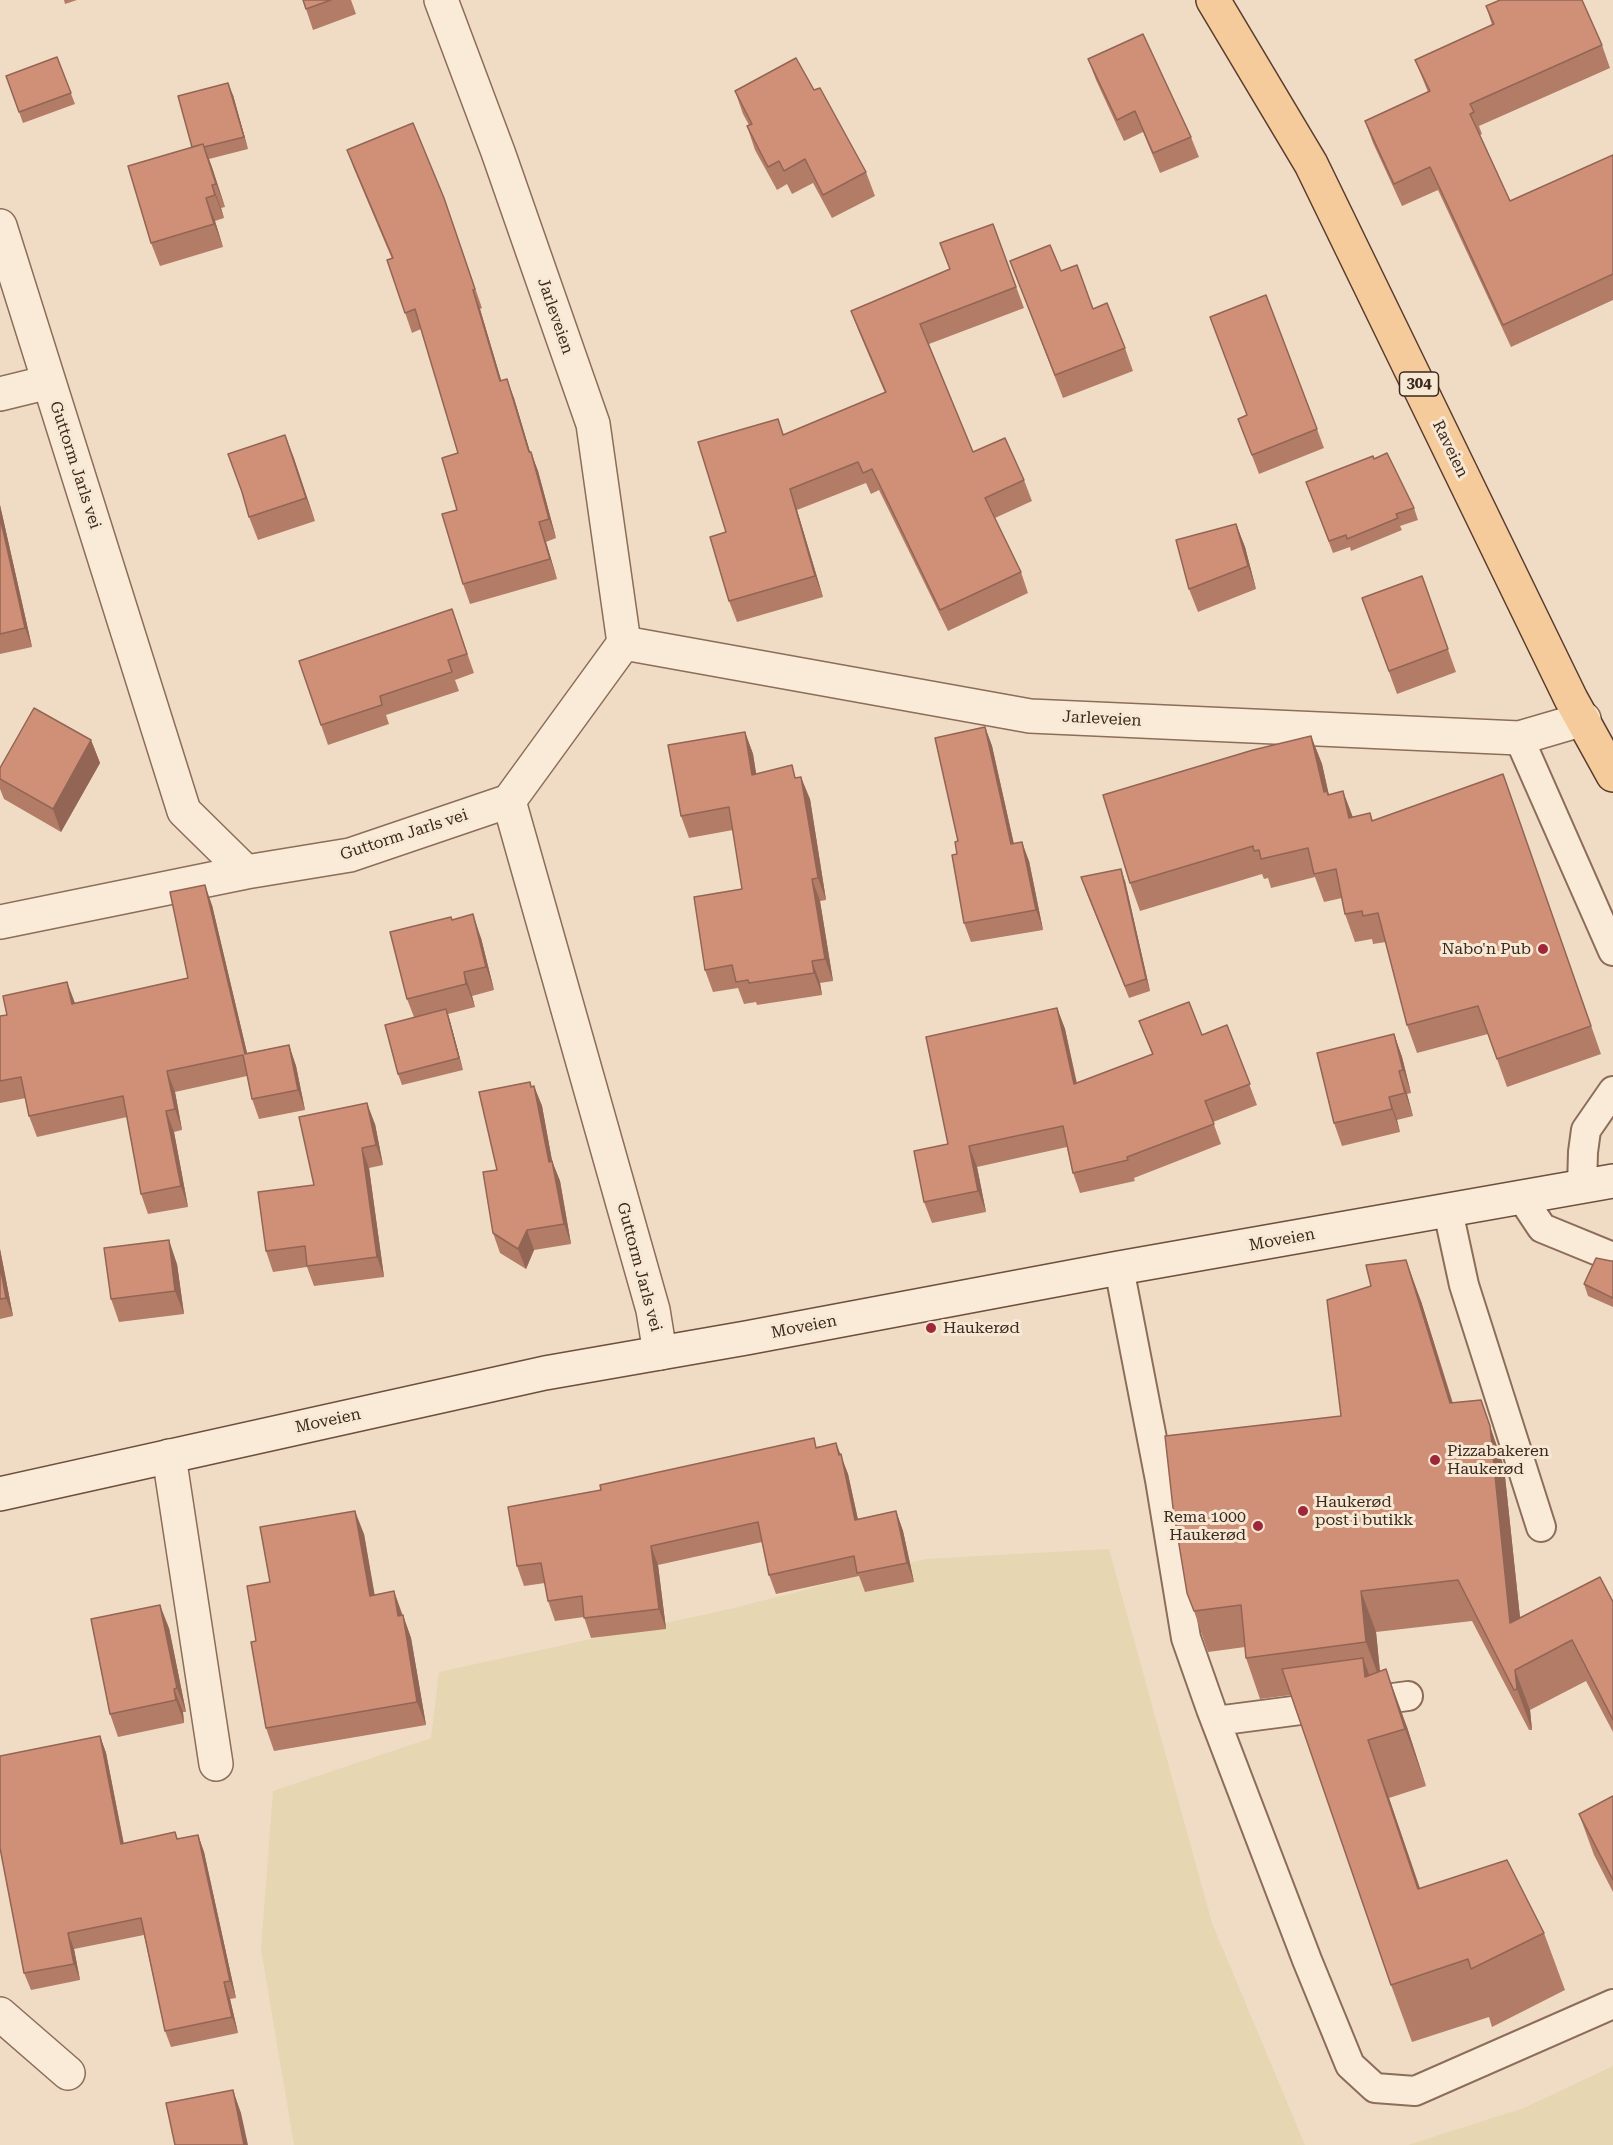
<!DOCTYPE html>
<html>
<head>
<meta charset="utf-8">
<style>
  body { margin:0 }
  canvas { display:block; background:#f0dcc4 }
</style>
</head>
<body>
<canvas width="1613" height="2145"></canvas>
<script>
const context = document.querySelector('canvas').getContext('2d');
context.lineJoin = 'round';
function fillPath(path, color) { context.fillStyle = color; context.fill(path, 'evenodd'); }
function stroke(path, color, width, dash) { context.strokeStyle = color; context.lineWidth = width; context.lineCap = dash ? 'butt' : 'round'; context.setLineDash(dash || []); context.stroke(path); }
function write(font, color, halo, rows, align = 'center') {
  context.font = font + ' "Roboto Serif",serif'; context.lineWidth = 6; context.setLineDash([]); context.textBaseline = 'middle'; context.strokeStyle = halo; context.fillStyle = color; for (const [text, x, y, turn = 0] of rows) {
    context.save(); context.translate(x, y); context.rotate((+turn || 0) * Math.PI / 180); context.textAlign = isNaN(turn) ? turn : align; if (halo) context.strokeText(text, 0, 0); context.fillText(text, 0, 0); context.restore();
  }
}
const farmland = new Path2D(`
  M1109,1549L1212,1923L1305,2145H294L261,1949L273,1791L431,1738L439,1672L730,1609L925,1559Z
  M1613,2066V2145H1408L1524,2108Z`);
const lane = new Path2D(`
  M1519,738L1613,951
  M1582,1187L1583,1152L1586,1130L1613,1091
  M1522,1198L1542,1228L1613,1257
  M1448,1211L1464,1285L1541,1527
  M1119,1268L1160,1480L1186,1638L1211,1709L1307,1960L1350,2065L1375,2088L1415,2091L1613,2004
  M1216,1721L1408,1696`);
const street = new Path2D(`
  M441,0L498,152L593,424L624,643L509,801
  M0,226L184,811L246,872L350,855L509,801L653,1310L660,1353
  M0,394L49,382
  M624,643L1030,716L1519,738L1584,719
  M0,922L246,872
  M169,1456L216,1764
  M0,2014L68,2073`);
const secondary = new Path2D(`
  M0,1494L545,1373L746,1338L1119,1268L1613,1181`);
const primary = new Path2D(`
  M1213,0L1311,164L1571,699L1613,775`);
const wall = new Path2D(`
  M64,0H77L65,4Z
  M303,0H351L356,14L313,30Z
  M1486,6L1602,45L1610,68L1479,126L1482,134L1480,135L1510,201L1613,155V300L1511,347L1438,190L1402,206L1373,143L1365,121L1428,92L1415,60L1492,25Z
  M57,57L75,104L23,123L6,76Z
  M1088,59L1191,137L1199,157L1160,173L1143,132L1124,141L1096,80Z
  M814,90L866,172L875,196L832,218L813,183L792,194L787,184L777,190L755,150L747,126L749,125L743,114L735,91Z
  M233,95L248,149L209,159L225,207L221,208L224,218L215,221L223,247L160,266L151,243L192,147Z
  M347,150L451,218L482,308L480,309L501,380L514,398L530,452L538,471L556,538L546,542L557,579L470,604L463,584L457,510L458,453L421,329L412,333L387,260L392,259L354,169Z
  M993,224L1024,308L929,344L973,452L1024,480L1032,501L995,518L1021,572L1028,593L948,631L879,490L871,494L866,483L797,510L823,597L737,622L729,601L726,532L778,419L784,435L885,393L859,332L851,311L950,269Z
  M1010,261L1061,271L1125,348L1133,371L1063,398Z
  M1247,415L1317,429L1324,448L1259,474L1238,419Z
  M285,435L315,521L258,540L249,517Z
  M1374,459L1414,508L1418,520L1400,526L1402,530L1351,551L1350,547L1333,553L1306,482Z
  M0,505L32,647L0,654Z
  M1236,524L1245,547L1256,589L1198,612L1189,589Z
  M1422,576L1456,672L1397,694L1362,598Z
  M452,609L474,673L455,680L459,691L386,715L389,724L328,745L321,725Z
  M985,727L992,746L1014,844L1029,861L1043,930L971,942L964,923L957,854L958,841Z
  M745,732L753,754L756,774L796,778L810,799L826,900L820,901L833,981L820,983L822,995L757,1005L756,1002L744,1004L738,988L713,992L705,970L742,889L733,830L689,838L681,816Z
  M1311,736L1322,764L1329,795L1353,817L1370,813L1373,821L1503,774L1601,1054L1507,1087L1488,1034L1417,1053L1407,1025L1386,942L1373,944L1372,939L1355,942L1345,914L1342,898L1324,902L1315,877L1271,888L1268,878L1264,879L1262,874L1140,911L1130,883Z
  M91,740L100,763L61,832L4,799L0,789V768Z
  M1125,881L1150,991L1129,998L1085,889Z
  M212,905L247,1053L289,1045L296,1066L305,1110L259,1119L252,1099L247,1076L175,1092L182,1130L174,1132L188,1207L148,1214L141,1194L127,1117L37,1137L29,1116L26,1098L0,1103V1016L75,1004L188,978Z
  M452,920L481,938L494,990L472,996L475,1007L448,1014L463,1070L402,1085L398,1074L414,1017L407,999Z
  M1057,1008L1065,1029L1077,1083L1152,1054L1139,1021L1202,1035L1227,1025L1257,1105L1213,1122L1221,1144L1134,1178L1135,1181L1080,1193L1073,1173L1067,1147L977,1167L986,1212L932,1223L924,1202L948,1144Z
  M1394,1034L1402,1057L1411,1093L1407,1094L1413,1116L1397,1120L1400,1132L1342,1146L1334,1123Z
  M534,1086L542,1106L552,1161L560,1181L571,1244L534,1250L526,1269L500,1253L493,1233L497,1170L532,1087Z
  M375,1124L383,1165L369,1168L384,1277L314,1286L307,1267L273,1272L266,1251L314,1185Z
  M0,1249L13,1316L0,1319Z
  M1613,1261V1307L1588,1296L1584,1284Z
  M177,1264L184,1314L119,1322L111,1299Z
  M1421,1301L1453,1403L1481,1400L1504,1467L1520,1618L1613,1602V1732L1586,1681L1530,1710L1532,1730H1529L1472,1621L1376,1632L1380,1671L1407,1727L1426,1786L1389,1798L1420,1888L1544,1933L1565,1990L1492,2027L1489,2017L1412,2042L1391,1985L1291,1695L1260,1699L1246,1658L1245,1647L1208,1652L1194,1611L1341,1416Z
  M836,1443L848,1474L858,1519L896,1511L903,1531L914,1582L865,1592L859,1576L776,1594L769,1575L762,1542L658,1565L666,1629L591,1638L584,1617L555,1621L548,1601L545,1583L524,1586L517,1566L601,1490Z
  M364,1534L374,1595L394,1591L411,1638L426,1725L274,1751L266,1728L270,1582Z
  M169,1628L186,1712H183L184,1723L118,1737L110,1714Z
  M100,1736L106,1753L124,1844L178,1839L198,1835L204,1852L236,1998L230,1999L238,2033L171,2047L165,2031L144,1935L74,1949L80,1980L31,1990L24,1973Z
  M1613,1796V1892L1594,1855L1579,1814Z`);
const shadedWall = new Path2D(`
  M228,83L233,95L248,149L244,137Z
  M203,144L212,167L225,207L216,184Z
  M212,185L221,208L224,218L215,195Z
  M206,198L215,221L223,247L214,224Z
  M473,290L480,309L507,400L500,381Z
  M507,379L514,398L536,472L529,452Z
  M285,435L294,458L315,521L306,498Z
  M531,452L538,471L556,538L549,519Z
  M790,489L797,510L823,597L815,576Z
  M0,505L32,647L25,628L0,517Z
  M539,522L546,542L557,579L550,559Z
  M1236,524L1245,547L1256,589L1248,566Z
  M985,727L992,746L1018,863L1011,844Z
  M745,732L753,754L760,797L752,775Z
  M1311,736L1322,764L1329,796L1324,792Z
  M91,740L100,763L61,832L53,809Z
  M801,777L810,799L826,900L818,878Z
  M1343,791L1354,820L1349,818Z
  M1022,842L1029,861L1043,930L1036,910Z
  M1121,869L1125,881L1150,991L1146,979Z
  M812,879L820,901L833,981L825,959Z
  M205,885L212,905L252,1074L245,1054Z
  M473,914L481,938L494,990L486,967Z
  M812,961L820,983L822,995L814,973Z
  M464,972L472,996L475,1007L466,984Z
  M67,982L75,1003L79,1025L72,1004Z
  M1057,1008L1065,1029L1081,1105L1074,1084Z
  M446,1009L450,1021L463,1070L459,1058Z
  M1394,1034L1402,1057L1411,1093L1403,1070Z
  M289,1045L296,1066L305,1110L298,1090Z
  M167,1071L175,1092L182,1130L175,1109Z
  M1399,1071L1407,1094L1413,1116L1405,1093Z
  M534,1086L542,1106L556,1182L549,1162Z
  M1389,1097L1397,1120L1400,1132L1392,1109Z
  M367,1103L375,1124L383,1165L376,1145Z
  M166,1111L174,1132L188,1207L181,1186Z
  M969,1146L977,1167L986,1212L978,1191Z
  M362,1148L369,1168L384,1277L377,1257Z
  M552,1161L560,1181L571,1244L564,1224Z
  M527,1230L534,1250L526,1269L518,1249Z
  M169,1240L177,1264L184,1314L175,1291Z
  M0,1249L13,1316L6,1298L0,1265Z
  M1406,1260L1421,1301L1465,1444L1450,1403Z
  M1481,1400L1504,1467L1525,1664L1510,1623Z
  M836,1443L848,1474L862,1539L855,1520Z
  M355,1511L364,1534L379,1619L370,1596Z
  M896,1511L903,1531L914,1582L907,1563Z
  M651,1546L658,1565L666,1629L659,1609Z
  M394,1591L402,1615L406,1639L398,1616Z
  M1361,1591L1376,1632L1381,1683L1366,1642Z
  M160,1605L169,1628L186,1712L177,1688Z
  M403,1615L411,1638L426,1725L417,1702Z
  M1363,1658L1384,1716L1365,1677Z
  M1386,1669L1407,1727L1426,1786L1405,1729Z
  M1515,1670L1530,1710L1532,1730L1517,1689Z
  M174,1689L183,1712L184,1723L176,1700Z
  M100,1736L106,1753L127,1861L121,1844Z
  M1368,1740L1389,1798L1439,1946L1418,1889Z
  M198,1835L204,1852L236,1998L230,1981Z
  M68,1933L74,1949L80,1980L74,1964Z
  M224,1982L230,1999L238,2033L232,2017Z
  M233,2090L241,2113L248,2145H244Z`);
const building = new Path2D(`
  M303,0H331L306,9Z
  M1500,0H1582L1602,45L1470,104L1474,112L1470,114L1510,201L1613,155V274L1503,325L1430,167L1394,184L1365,121L1430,91L1415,60L1494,24L1486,6Z
  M1143,34L1191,137L1153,153L1135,111L1117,120L1088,59Z
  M57,57L71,93L19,112L6,76Z
  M796,58L814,90L820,88L866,172L823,195L805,159L784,171L779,161L768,167L747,126L752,124L735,91Z
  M228,83L244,137L204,147L203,144L192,147L178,96Z
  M413,123L444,198L475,289L473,290L500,381L507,379L529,452H531L549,519L539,522L550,559L463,584L442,514L457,510L442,458L458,453L415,309L405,313L387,260L393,258L347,150Z
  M203,144L216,184L212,185L215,195L206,198L214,224L151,243L128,166Z
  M993,224L1016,287L920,324L973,452L1005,438L1024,480L985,498L1021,572L940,610L872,469L863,473L858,462L790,489L815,576L729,601L710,537L726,532L698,442L778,419L783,435L886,392L851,311L950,269L940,243Z
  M1050,245L1061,271L1077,265L1093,309L1107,303L1125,348L1055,375L1010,261Z
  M1266,295L1317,429L1252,455L1238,419L1247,415L1210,317Z
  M285,435L306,498L249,517L242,492L228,454Z
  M1387,453L1414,508L1396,514L1398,518L1347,539L1346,535L1329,541L1306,482L1373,456L1374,459Z
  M0,517L25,628L0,634Z
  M1236,524L1248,566L1189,589L1176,540Z
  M1422,576L1448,649L1389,671L1362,598Z
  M452,609L467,654L448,660L452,672L380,696L382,705L321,725L299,661Z
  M34,708L91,740L53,809L0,779V768Z
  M985,727L1011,844L1022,842L1036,910L964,923L952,855L957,854L955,842L958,841L935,738Z
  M745,732L752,775L792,765L795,778L801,777L818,878L812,879L825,959L812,961L814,973L749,983L748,980L736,982L732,965L705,970L694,897L742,889L729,807L681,816L668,745Z
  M1311,736L1324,792L1327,791L1328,795L1343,791L1349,818L1370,813L1372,821L1503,774L1591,1026L1497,1059L1478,1006L1407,1025L1378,913L1363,916L1362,911L1345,914L1336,869L1314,874L1308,848L1261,859L1259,850L1254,851L1253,846L1130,883L1103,795L1253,750Z
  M1121,869L1146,979L1125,986L1081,877Z
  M205,885L245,1054L289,1045L298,1090L252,1099L243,1055L167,1071L175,1109L166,1111L181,1186L141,1194L123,1096L29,1116L21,1077L0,1081V1016L7,1015L3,996L67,982L72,1004L188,978L170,892Z
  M473,914L486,967L464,972L466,984L407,999L390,932L451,917L452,920Z
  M1189,1002L1202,1035L1227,1025L1250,1084L1205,1101L1214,1124L1127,1157L1128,1160L1073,1173L1063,1126L969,1146L978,1191L924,1202L914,1151L948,1144L926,1037L1057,1008L1074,1084L1153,1054L1139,1021Z
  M446,1009L459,1058L398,1074L385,1025Z
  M1394,1034L1403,1070L1399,1071L1405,1093L1389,1097L1392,1109L1334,1123L1317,1053Z
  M530,1082L531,1087L534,1086L549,1162L552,1161L564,1224L527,1230L518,1249L493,1233L483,1172L497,1170L479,1092Z
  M367,1103L376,1145L362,1148L377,1257L307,1266L305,1246L266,1251L258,1192L314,1185L299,1117Z
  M169,1240L175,1291L111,1299L104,1248Z
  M1596,1258L1611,1261H1613V1298L1584,1284Z
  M1406,1260L1450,1403L1481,1400L1490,1426L1510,1623L1600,1577L1613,1602V1720L1572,1640L1515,1670L1517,1689L1514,1690L1458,1580L1361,1591L1366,1642L1246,1658L1241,1605L1194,1611L1187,1593L1173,1508L1165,1436L1341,1416L1327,1300L1371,1286L1366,1265Z
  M0,1265L6,1298L0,1299Z
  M814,1438L816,1448L836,1443L839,1455L841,1454L855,1520L896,1511L907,1563L857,1573L854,1556L769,1575L758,1522L651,1546L659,1609L584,1618L582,1596L548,1601L541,1563L517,1566L508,1507L601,1490L600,1485Z
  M355,1511L370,1596L394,1591L398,1616L403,1615L417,1702L266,1728L251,1642L256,1641L247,1586L270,1582L260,1527Z
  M160,1605L177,1688L174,1689L176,1700L110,1714L91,1619Z
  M1363,1658L1365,1677L1386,1669L1405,1729L1368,1740L1418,1889L1507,1860L1544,1933L1471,1969L1468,1959L1391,1985L1282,1669Z
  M100,1736L121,1844L175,1832L177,1839L198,1835L230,1981L224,1982L232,2017L165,2031L141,1918L68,1933L74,1964L24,1973L0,1848V1756Z
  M1613,1796V1880L1579,1814Z
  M233,2090L244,2145H175L166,2103Z`);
const markers = [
  [1543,949,6,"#9e2739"],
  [931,1328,6,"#9e2739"],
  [1435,1460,6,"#9e2739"],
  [1303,1511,6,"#9e2739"],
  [1258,1526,6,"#9e2739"]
];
const shields = [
  [1419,384,39]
];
const shieldNames = [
  ["304",1419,384]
];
const streetNames = [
  ["Jarleveien",555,316,71],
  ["Raveien",1450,449,64],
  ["Guttorm Jarls vei",75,465,72],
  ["Jarleveien",1102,719,3],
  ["Guttorm Jarls vei",404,835,-18],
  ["Moveien",1282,1240,-10],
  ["Guttorm Jarls vei",639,1267,75],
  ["Moveien",804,1327,-11],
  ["Moveien",328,1421,-12]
];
const poiNames = [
  ["Nabo'n Pub",1531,949,"right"],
  ["Haukerød",943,1328],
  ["Pizzabakeren",1447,1451],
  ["Haukerød",1447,1469],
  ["Haukerød",1315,1502],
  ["post i butikk",1315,1520],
  ["Rema 1000",1246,1517,"right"],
  ["Haukerød",1246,1535,"right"]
];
fillPath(farmland, '#e6d6b1');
stroke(lane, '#8c6d59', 32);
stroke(street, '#8c6d59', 36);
stroke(secondary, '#6e4e3d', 36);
stroke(primary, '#593c2e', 36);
stroke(lane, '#faebd8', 28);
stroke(street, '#faebd8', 33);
stroke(secondary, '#faebd8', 33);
stroke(primary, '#f5cb9b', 33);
fillPath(wall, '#b37c67');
fillPath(shadedWall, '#926554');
fillPath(building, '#d09078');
stroke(building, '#926554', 1.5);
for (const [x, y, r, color] of markers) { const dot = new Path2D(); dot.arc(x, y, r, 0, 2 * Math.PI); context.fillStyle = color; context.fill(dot); stroke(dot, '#f7e8d4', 2); }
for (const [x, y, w] of shields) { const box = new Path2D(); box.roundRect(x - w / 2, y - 12, w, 24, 4.5); context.fillStyle = '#f7e8d4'; context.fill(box); stroke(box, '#3b281e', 1.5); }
write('bold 15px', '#3b281e', null, shieldNames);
write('16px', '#3b281e', '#f7e8d4', streetNames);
write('16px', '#3b281e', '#f7e8d4', poiNames, 'left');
</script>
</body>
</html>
